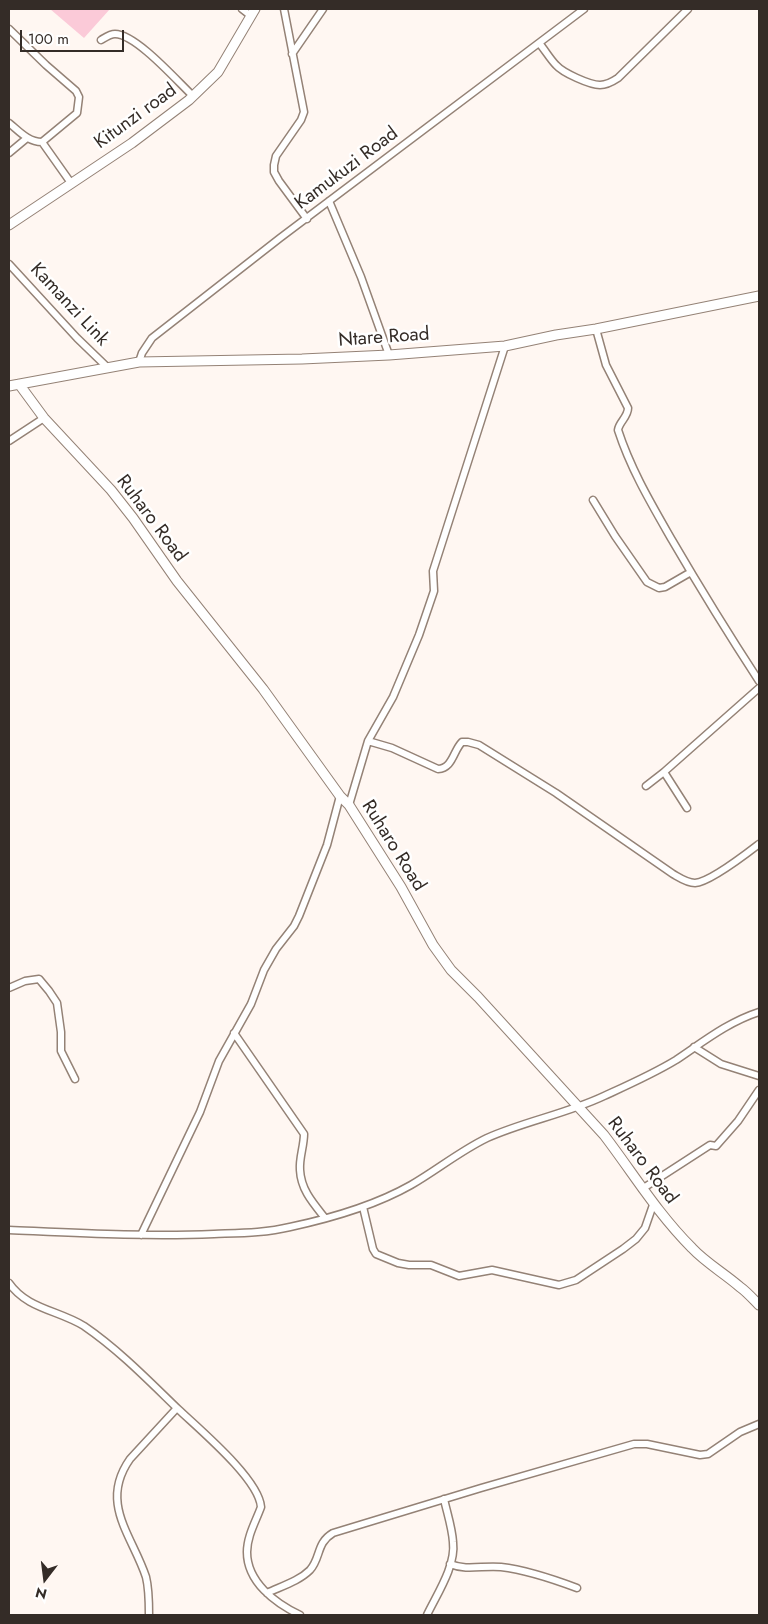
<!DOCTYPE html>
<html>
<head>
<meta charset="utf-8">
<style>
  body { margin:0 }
  #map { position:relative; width:768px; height:1624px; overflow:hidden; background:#fff7f2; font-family:Jost,sans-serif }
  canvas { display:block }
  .frame { position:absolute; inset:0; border:10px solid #342c27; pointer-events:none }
  .north { position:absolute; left:20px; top:1554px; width:50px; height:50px; -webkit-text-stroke:4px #fff; paint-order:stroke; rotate:195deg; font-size:14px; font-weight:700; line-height:20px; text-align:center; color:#342c27 }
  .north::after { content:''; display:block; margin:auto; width:18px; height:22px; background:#342c27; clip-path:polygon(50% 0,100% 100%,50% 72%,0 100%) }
  .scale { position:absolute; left:20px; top:30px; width:104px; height:22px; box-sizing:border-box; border:2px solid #342c27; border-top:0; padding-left:6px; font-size:15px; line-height:18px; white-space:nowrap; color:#342c27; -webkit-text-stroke:4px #fff; paint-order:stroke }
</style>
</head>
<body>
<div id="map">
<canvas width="768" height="1624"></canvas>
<div class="frame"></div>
<div class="north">N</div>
<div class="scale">100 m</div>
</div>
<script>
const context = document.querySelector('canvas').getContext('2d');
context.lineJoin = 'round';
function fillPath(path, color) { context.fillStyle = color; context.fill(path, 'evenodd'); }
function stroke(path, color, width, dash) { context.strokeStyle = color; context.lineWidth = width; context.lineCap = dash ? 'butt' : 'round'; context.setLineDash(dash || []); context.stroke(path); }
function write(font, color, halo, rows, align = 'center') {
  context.font = font + ' Jost,sans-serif'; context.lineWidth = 5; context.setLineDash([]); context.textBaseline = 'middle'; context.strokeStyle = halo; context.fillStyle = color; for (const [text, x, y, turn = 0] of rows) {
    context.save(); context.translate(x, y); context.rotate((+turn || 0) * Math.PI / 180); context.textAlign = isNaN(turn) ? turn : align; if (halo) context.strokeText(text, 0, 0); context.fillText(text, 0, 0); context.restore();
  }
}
const green = new Path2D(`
  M50,9H110L84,38Z`);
const street = new Path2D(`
  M242,9L251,16
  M284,9L304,112L301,120L276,156L274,165V172L279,181L307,219
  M9,29L46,65L76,91L79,97L77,113L42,142
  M101,40C106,37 110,34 115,34C136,34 177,81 193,96
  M539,43C545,50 550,59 556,65C563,73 590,85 600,85C607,85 612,82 618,78L688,9
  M292,54L323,9
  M9,123C19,131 28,142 42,142
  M42,142L71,183
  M9,153L27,138
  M329,201L361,277L389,355
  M9,264L77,338L107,367
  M596,329L606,365L628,408C628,417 619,422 618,430C631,470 652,505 672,540C700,588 729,635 759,681
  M139,362L142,353L152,338L280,238L584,9
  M9,441L44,418
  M593,500L615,536L647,582L659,588L665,587L691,572
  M368,741L392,748L438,769C453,768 453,751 462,742H468L479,745L556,793L673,874C680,878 687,883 695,883C710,882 746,854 759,844
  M664,772L687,808
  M646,786L664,772L759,688
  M349,805L368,741L393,697L419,635L434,591L433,571L505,346
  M9,988L25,981L39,979L49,991L57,1003L61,1032V1051L75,1079
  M234,1033L304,1134C304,1146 299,1158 300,1170C301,1190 313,1203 325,1218
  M694,1047L721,1064L759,1076
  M642,1189L710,1145L716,1146L738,1121L759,1090
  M363,1207L373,1249L376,1254L398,1263L409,1265H431L459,1276L492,1270L559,1285L576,1280L623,1249L636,1239L645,1228L653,1205
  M9,1230C77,1233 146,1237 214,1234C239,1233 265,1233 290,1227C332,1218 374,1206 411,1185C437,1170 460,1151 487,1138C525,1121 566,1114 604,1096C628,1085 653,1074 676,1060C703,1042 728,1022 759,1012
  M141,1235L200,1112L219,1061L251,1004L264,970L276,949L294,926L299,916L327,845L340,796
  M9,1283C27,1309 58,1310 84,1326C119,1350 148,1380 178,1409C199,1429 259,1479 261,1507C256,1521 247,1536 247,1552C247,1582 275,1603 300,1615
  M450,1564C467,1571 484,1565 501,1567C527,1570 553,1579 577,1588
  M267,1593C282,1586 299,1581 310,1570C321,1558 316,1543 333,1533L481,1488L634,1444H647L700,1455L708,1454L740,1432L759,1424
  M149,1615C149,1603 149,1589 146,1577C132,1535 99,1503 130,1459L177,1408
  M427,1615C437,1594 456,1566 453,1542C452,1527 447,1513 444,1499`);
const secondary = new Path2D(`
  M9,225L132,143L189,100L218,72L255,9
  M19,384L44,418L111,490L133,518L177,581L263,689L340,796L349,805L401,887L433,945L451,970L478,997L604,1135C633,1173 657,1213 692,1248C706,1263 724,1273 740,1287C747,1292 753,1299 759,1305
  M9,386L139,362L302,359L389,355L505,346L556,335L596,329L759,296`);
const streetNames = [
  ["Kitunzi road",136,117,-36],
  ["Kamukuzi Road",347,169,-37],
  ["Kamanzi Link",69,305,47],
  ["Ntare Road",384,338,-4],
  ["Ruharo Road",151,519,53],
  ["Ruharo Road",393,846,58],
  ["Ruharo Road",642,1161,53]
];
fillPath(green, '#fbcad8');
stroke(street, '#948276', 9);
stroke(secondary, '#948276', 11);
stroke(street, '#fff', 6);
stroke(secondary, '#fff', 9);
write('19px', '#342c27', '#fff', streetNames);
</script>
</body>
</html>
